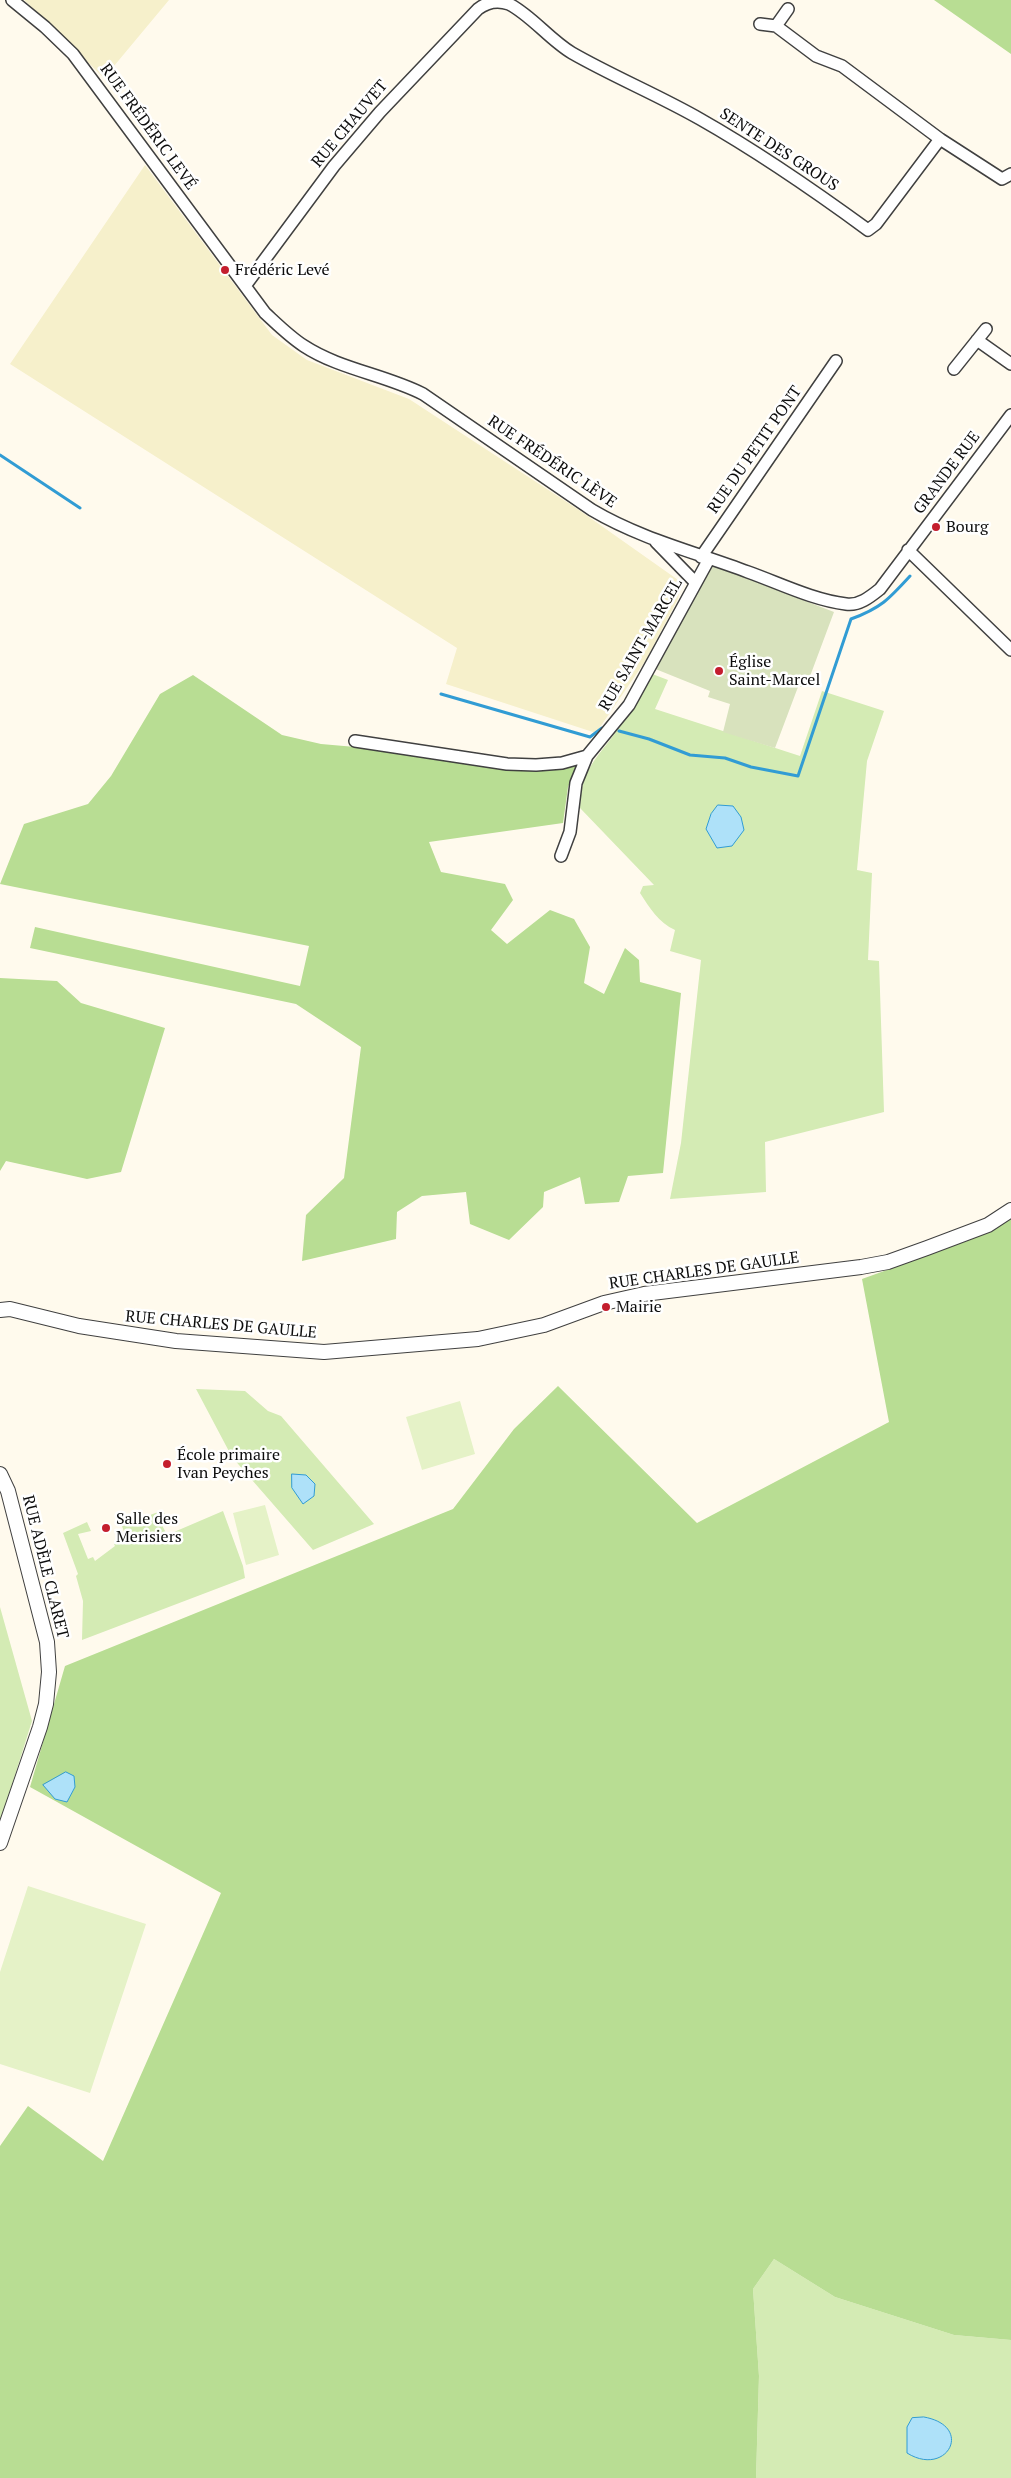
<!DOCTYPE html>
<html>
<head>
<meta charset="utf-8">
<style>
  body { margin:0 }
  canvas { display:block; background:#fffaed }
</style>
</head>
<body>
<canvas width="1011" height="2478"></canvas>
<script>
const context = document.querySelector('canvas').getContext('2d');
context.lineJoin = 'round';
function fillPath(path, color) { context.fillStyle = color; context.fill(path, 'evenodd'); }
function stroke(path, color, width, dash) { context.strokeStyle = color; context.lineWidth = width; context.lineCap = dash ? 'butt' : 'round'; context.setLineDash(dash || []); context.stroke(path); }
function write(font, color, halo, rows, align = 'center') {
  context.font = font + ' "PT Serif",serif'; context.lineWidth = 5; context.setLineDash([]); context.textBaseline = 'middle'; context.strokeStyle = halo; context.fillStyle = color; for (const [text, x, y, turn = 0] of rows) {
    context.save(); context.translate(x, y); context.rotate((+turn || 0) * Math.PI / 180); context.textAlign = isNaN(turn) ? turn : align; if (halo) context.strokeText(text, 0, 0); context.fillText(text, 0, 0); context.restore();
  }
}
const farmland = new Path2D(`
  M24,0H169L104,78Z
  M145,165L272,335L307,360L409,399L579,510L681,582L678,599L646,660L596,733L446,684L457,648L10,364Z`);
const green = new Path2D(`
  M647,672L668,680L655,709L800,756L822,691L884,711L867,761L857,870L872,873L868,960L879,961L884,1112L765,1142L766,1192L670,1199L681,1143L701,960L670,951L675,930C659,923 649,907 640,893L643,886L654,885L580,808C581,766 599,758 619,727C629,709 637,690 647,672Z
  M196,1389L245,1391L268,1411L281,1416L374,1524L313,1550L232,1457Z
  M163,1510L168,1522L162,1525L167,1535L223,1511L243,1566L245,1578L82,1640L83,1601L76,1576L78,1574L63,1533L87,1522L91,1531L78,1534L88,1559L93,1557L95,1561L115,1546L114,1544L126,1537L122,1526Z
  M0,1607L32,1721L0,1823Z
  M774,2259L835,2297L954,2335L1011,2340V2478H756L759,2376L753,2289Z`);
const forest = new Path2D(`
  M934,0H1011V54Z
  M193,675L282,735L321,744L367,748L514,771L540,770L578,764L568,787L563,823L429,842L441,872L505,884L513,900L491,930L507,944L550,910L574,919L590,947L584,983L604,994L625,948L639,960L640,982L681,993L663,1173L628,1176L619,1202L585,1204L580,1177L544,1192L543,1207L509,1240L470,1224L466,1192L422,1196L397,1212L396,1239L302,1261L306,1215L344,1178L361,1047L296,1004L30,948L35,927L300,986L309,946L0,884L24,824L88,804L111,776L160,694Z
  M0,978L57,981L81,1003L165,1028L121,1172L87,1179L6,1161L0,1171Z
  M1011,1217V2340L954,2335L835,2297L774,2259L753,2289L759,2376L756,2478H0V2146L28,2106L103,2161L221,1893L30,1787L65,1666L453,1509L514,1429L558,1386L697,1523L889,1422L862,1279L967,1241Z`);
const cemetery = new Path2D(`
  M712,565L834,612L806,687H798L775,748L723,732L730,704L708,697L710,691L653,668Z`);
const pitch = new Path2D(`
  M460,1401L475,1454L422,1470L406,1417Z
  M265,1505L279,1555L246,1565L233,1513Z
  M28,1886L146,1924L90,2093L0,2064V1972Z`);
const water = new Path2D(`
  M718,805L733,806L741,817L744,830L732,846L717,848L706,829L711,814Z
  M292,1474L306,1475L315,1484L314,1496L303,1504L292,1488Z
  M66,1772L74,1776L75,1787L67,1802L55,1799L43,1785Z
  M924,2417C975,2426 947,2478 907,2453V2427L912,2418Z`);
const stream = new Path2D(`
  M0,455L80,508
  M441,694L590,737L602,728
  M619,731L649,739L690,755L725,758L751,767L798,776L851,619C881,608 889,599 910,576`);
const minor = new Path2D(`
  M12,0L45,27L73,54L265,313C278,325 290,337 304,346C339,369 386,375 423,394L592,510C641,539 695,552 748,572C779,583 813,600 846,604C859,606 870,597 880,589L1011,415
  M760,24L776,26L788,9
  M776,26L816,56L842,66L940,139L1002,179L1011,174
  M245,286L334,166L380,112L478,9C487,2 498,0 509,4C531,15 550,40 572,53C614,77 658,95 700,119C760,153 812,189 868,230L876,224L940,139
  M977,340L1011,364
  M954,369L986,329
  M656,542L695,582
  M908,550L1011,650
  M701,557L836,361
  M355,741L507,764L536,765L562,763L587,756
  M561,856L570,832L576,783L587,756L629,705L709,559`);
const tertiary = new Path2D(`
  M0,1310L10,1309L79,1326L176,1341L324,1352L478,1339L544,1325L604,1303L644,1294L861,1267L888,1262L927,1248L988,1225L1011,1210
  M0,1474L8,1491L47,1642L49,1672L46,1704L40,1727L0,1843`);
const markers = [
  [225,270,5,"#c41e2e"],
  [936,527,5,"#c41e2e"],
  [719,671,5,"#c41e2e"],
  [606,1307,5,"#c41e2e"],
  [167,1464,5,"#c41e2e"],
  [106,1528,5,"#c41e2e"]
];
const streetNames = [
  ["RUE CHAUVET",350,124,-50],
  ["RUE FRÉDÉRIC LEVÉ",148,127,54],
  ["SENTE DES GROUS",779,150,33],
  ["RUE DU PETIT PONT",755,450,-55],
  ["RUE FRÉDÉRIC LÈVE",552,462,34],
  ["GRANDE RUE",947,473,-53],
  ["RUE SAINT-MARCEL",641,645,-60],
  ["RUE CHARLES DE GAULLE",704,1271,-8],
  ["RUE CHARLES DE GAULLE",221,1325,5],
  ["RUE ADÈLE CLARET",45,1567,76]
];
const poiNames = [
  ["Frédéric Levé",235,270],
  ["Bourg",946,527],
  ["Église",729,662],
  ["Saint-Marcel",729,680],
  ["Mairie",616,1307],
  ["École primaire",177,1455],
  ["Ivan Peyches",177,1473],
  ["Salle des",116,1519],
  ["Merisiers",116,1537]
];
fillPath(farmland, '#f6f0cb');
fillPath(green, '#d4ebb4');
fillPath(forest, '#b8dd93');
fillPath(cemetery, '#d8e2bd');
fillPath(pitch, '#e5f2c7');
fillPath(water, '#aee1f9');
stroke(water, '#319cd4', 1);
stroke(stream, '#319cd4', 3);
stroke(minor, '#404040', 14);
stroke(tertiary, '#404040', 16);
stroke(minor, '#fff', 11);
stroke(tertiary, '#fff', 14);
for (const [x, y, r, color] of markers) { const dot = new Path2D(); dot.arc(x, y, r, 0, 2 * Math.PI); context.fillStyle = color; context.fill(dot); stroke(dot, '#fff', 2); }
write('16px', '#0d0d0d', '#fff', streetNames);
write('16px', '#0d0d0d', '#fff', poiNames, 'left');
</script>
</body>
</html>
